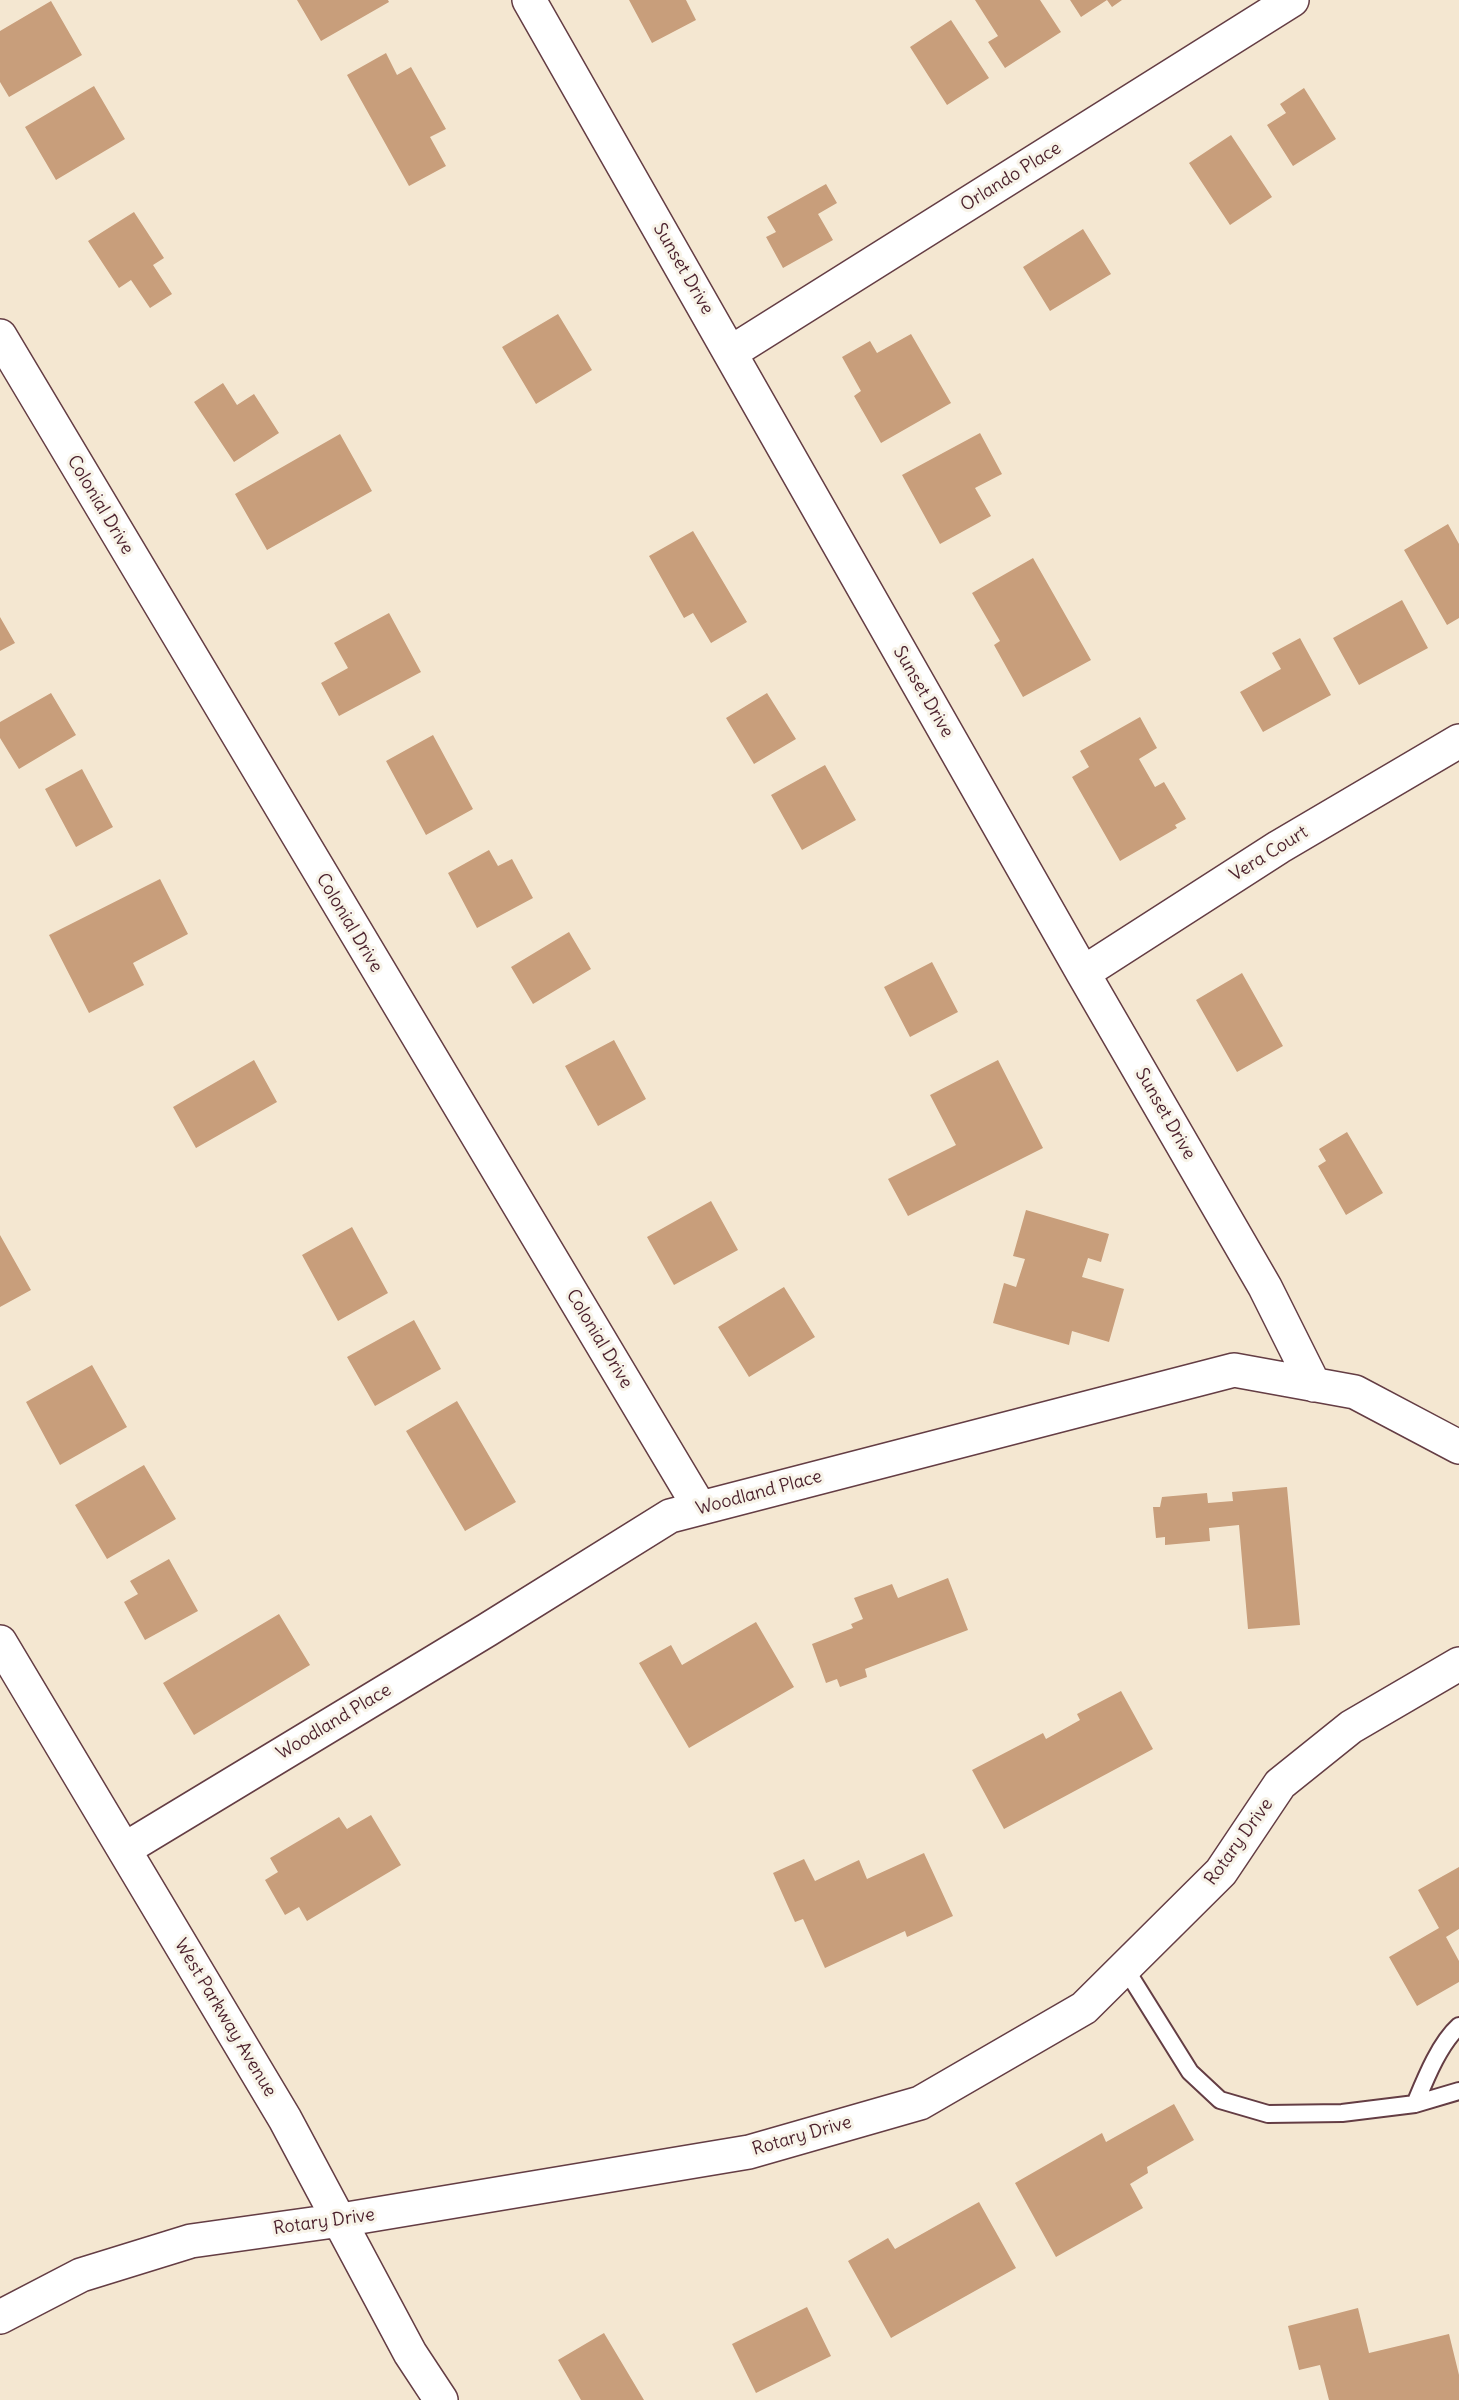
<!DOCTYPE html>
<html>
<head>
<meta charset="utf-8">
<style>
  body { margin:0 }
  canvas { display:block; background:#f4e7d1 }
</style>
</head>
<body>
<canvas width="1459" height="2400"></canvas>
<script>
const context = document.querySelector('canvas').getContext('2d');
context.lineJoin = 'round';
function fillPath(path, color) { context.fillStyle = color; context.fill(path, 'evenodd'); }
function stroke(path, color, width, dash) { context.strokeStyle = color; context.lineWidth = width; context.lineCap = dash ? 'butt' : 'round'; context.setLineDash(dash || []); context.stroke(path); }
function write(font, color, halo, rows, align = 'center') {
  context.font = font + ' Delius,sans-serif'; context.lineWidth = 6; context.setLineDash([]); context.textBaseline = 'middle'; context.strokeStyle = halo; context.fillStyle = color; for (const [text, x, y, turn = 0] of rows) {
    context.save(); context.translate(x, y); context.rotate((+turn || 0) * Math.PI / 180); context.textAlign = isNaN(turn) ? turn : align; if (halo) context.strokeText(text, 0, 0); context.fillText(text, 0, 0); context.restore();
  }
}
const building = new Path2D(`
  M297,0H388L389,2L321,41Z
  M629,0H686L696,20L652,43Z
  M975,0H1040L1061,32L1005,68L988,42L998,36Z
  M1070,0H1122L1112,7L1107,0L1081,17Z
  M51,1L82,55L9,97L0,82V31Z
  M951,20L989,78L947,105L910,47Z
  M386,53L397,75L411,67L446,129L430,137L446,166L409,186L347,75Z
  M94,86L125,139L56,180L25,127Z
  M1304,88L1336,139L1293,166L1267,125L1286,113L1280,104Z
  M1231,135L1272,197L1230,225L1189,163Z
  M826,184L837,203L818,214L833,240L783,268L766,237L776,232L767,217Z
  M134,212L164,258L153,265L172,294L150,308L131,280L119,288L88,241Z
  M1083,229L1111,274L1050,311L1023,267Z
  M558,314L592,370L536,404L502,347Z
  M911,334L951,403L881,443L854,396L861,391L842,357L870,341L877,353Z
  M223,383L237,405L254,394L279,433L234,462L194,402Z
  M980,433L1002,474L975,488L991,516L940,544L902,475Z
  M340,434L372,491L267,550L235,494Z
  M1448,524L1459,544V618L1447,625L1404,550Z
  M693,531L747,622L711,643L693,613L684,618L649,556Z
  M1033,558L1091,660L1023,697L994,645L1000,641L972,593Z
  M1402,600L1428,648L1359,685L1333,638Z
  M389,613L421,672L339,716L321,683L348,668L334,643Z
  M0,617L15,643L0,651Z
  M1300,638L1331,695L1263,732L1240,692L1281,669L1272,653Z
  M51,693L76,735L19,769L0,738V722Z
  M767,693L796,739L754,764L726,718Z
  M1140,717L1157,748L1139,759L1155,787L1164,782L1186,819L1175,825L1177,828L1120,861L1072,777L1089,767L1080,751Z
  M433,735L473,809L426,835L386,761Z
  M825,765L856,820L802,850L771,795Z
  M82,769L113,827L76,847L45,789Z
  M489,850L498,866L512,859L533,898L477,928L448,873Z
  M160,879L188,934L133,963L144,985L89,1013L49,935Z
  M569,932L591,969L533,1004L511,967Z
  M932,962L958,1012L910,1037L884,987Z
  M1242,973L1283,1046L1237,1072L1196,1000Z
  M614,1040L646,1099L598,1126L565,1066Z
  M254,1060L277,1102L196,1148L173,1107Z
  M998,1060L1043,1148L908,1216L888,1179L956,1145L930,1095Z
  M1347,1132L1383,1193L1346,1215L1318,1166L1326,1161L1319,1149Z
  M711,1201L738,1250L674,1285L647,1237Z
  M1026,1210L1109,1234L1101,1262L1088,1258L1082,1277L1124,1289L1109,1342L1072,1331L1069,1345L993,1323L1004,1283L1016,1287L1025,1259L1013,1256Z
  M352,1227L388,1293L338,1321L302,1255Z
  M0,1235L31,1290L0,1307Z
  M784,1287L815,1337L749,1377L718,1327Z
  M414,1320L441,1369L375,1406L347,1357Z
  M92,1365L127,1427L60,1465L26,1402Z
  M457,1401L516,1502L465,1531L406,1431Z
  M144,1465L176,1519L107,1559L75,1505Z
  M1287,1487L1300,1625L1248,1629L1239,1525L1209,1528L1210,1541L1165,1545V1537L1156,1538L1153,1507H1160L1162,1497L1207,1493L1208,1503L1233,1501L1232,1492Z
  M169,1559L198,1611L145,1640L124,1602L138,1594L130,1581Z
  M948,1578L968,1630L865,1669L867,1677L840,1687L837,1679L826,1683L812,1644L853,1628L851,1624L863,1619L854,1598L892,1584L898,1598Z
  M279,1614L310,1665L194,1735L163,1683Z
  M756,1622L794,1687L689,1748L639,1663L671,1645L682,1665Z
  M1121,1691L1153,1749L1004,1829L972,1770L1043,1733L1046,1739L1080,1720L1077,1714Z
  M371,1815L401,1865L307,1921L299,1907L285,1915L265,1880L278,1872L270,1858L339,1817L347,1829Z
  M924,1853L953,1916L907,1937L905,1931L825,1968L803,1919L795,1922L773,1873L804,1859L815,1881L859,1860L867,1879Z
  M1459,1867V1929L1446,1937L1459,1961V1982L1417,2006L1389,1957L1439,1928L1418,1890Z
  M1174,2104L1194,2140L1147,2167L1148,2173L1130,2184L1143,2208L1056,2257L1015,2183L1102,2133L1106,2142Z
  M979,2202L1016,2268L891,2338L848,2261L888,2238L895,2249Z
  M807,2307L831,2356L756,2393L732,2344Z
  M1358,2308L1369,2353L1449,2334L1459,2375V2400H1329L1320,2365L1299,2370L1288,2326Z
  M604,2333L644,2400H581L558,2360Z`);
const lane = new Path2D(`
  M1125,1968L1190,2072L1220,2100L1268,2114L1342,2113L1415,2104L1459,2091
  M1415,2104C1425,2080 1439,2044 1459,2026`);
const street = new Path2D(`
  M529,0L1083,973L1265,1287L1314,1385
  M0,336L700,1508
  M730,353L1292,0
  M1083,973L1279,847L1459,741
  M0,1642L285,2119L410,2353L441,2400
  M125,1849L487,1630L670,1516L1234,1370L1355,1392L1459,1447
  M0,2317L81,2275L191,2241L341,2220`);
const secondary = new Path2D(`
  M341,2220L749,2152L920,2103L1084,2008L1221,1872L1280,1784L1351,1727L1459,1664`);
const streetNames = [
  ["Orlando Place",1011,177,-32],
  ["Sunset Drive",683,269,60],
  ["Colonial Drive",100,505,59],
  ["Sunset Drive",923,692,60],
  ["Vera Court",1269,854,-32],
  ["Colonial Drive",349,923,59],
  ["Sunset Drive",1165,1114,60],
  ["Colonial Drive",599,1339,59],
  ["Woodland Place",759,1493,-15],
  ["Woodland Place",334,1722,-31],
  ["Rotary Drive",1239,1842,-54],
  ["West Parkway Avenue",225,2018,59],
  ["Rotary Drive",802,2136,-16],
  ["Rotary Drive",324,2222,-8]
];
fillPath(building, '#c89e7b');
stroke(lane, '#643d44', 20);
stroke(street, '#643d44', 36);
stroke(secondary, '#643d44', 36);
stroke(lane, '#fff', 16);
stroke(street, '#fff', 33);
stroke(secondary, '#fff', 33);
write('18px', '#4a1f2b', '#f7f3e8', streetNames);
</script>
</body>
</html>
